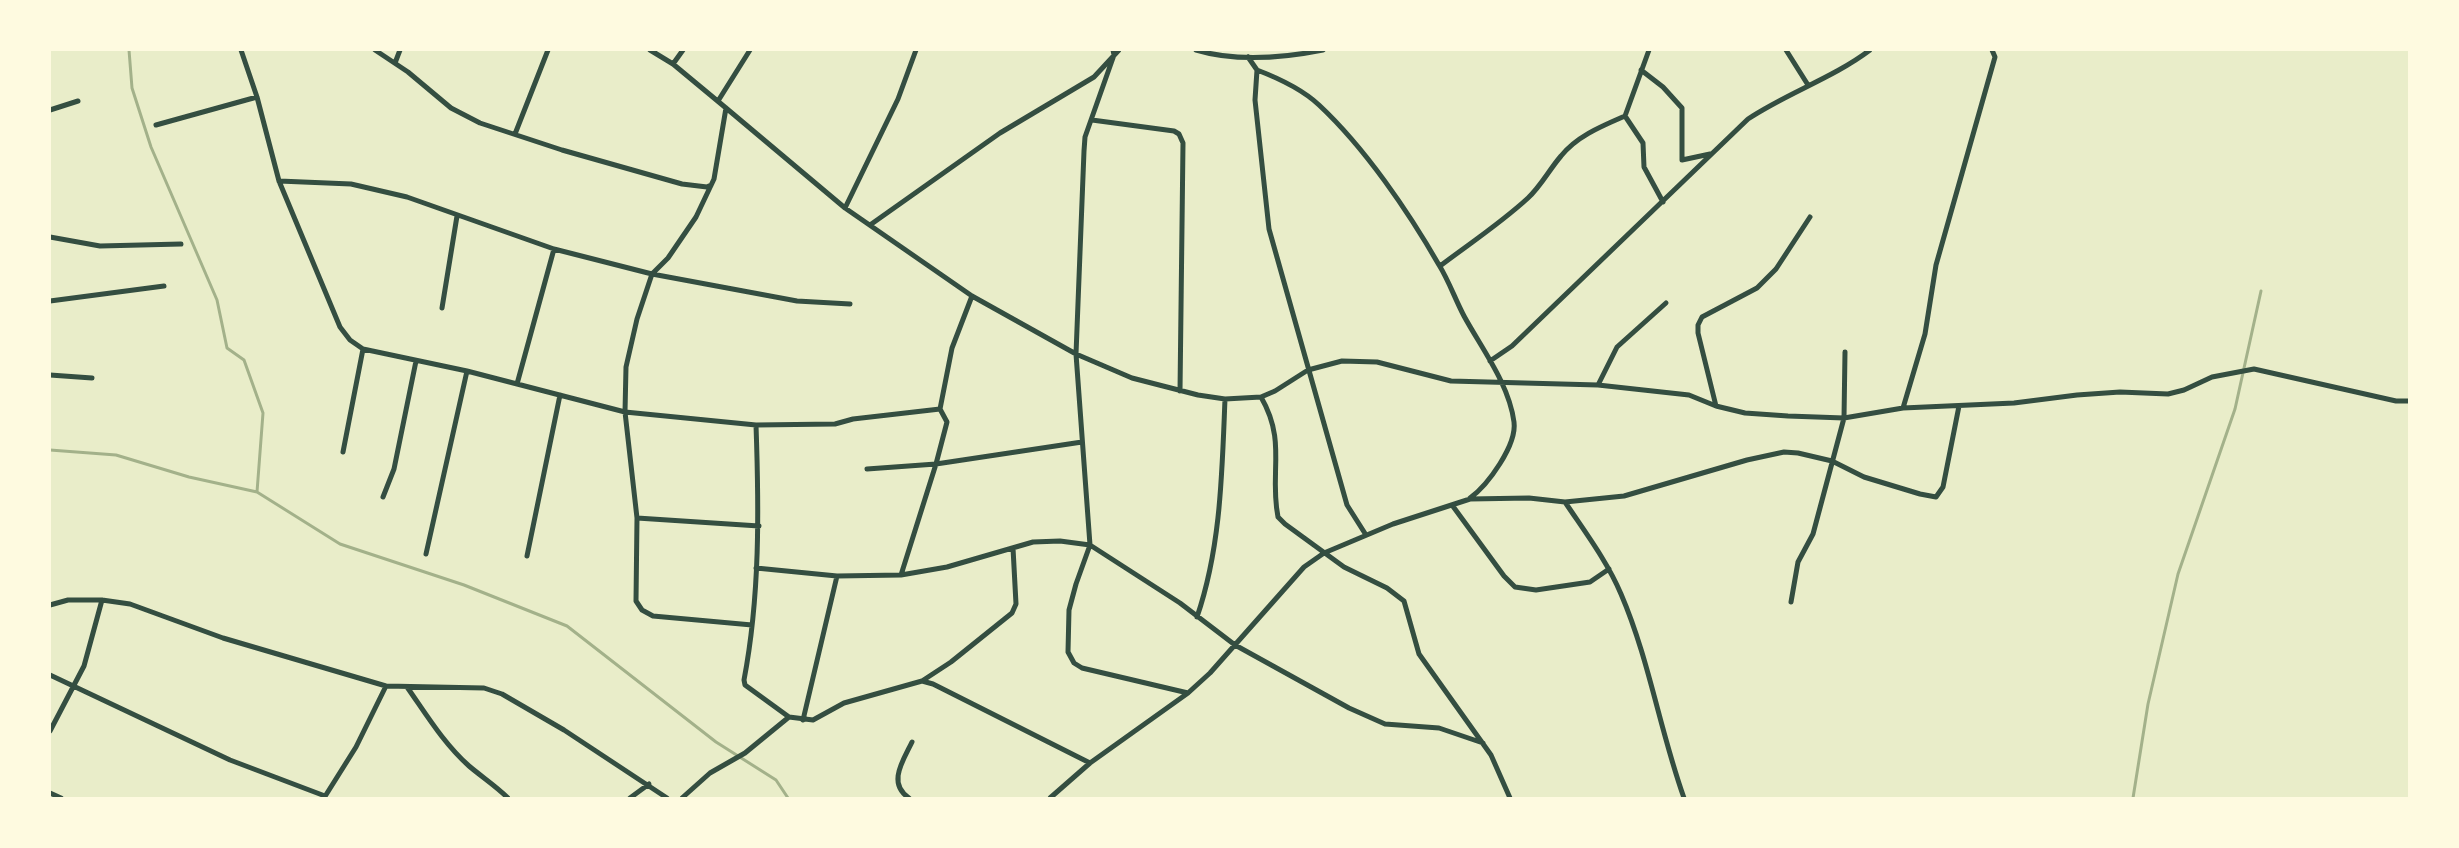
<!DOCTYPE html>
<html>
<head>
<meta charset="utf-8">
<style>
  body { margin:0 }
  #map { position:relative; width:2459px; height:848px; overflow:hidden; background:#e9edc9; font-family:"Work Sans",sans-serif }
  canvas { display:block }
  .frame { position:absolute; inset:0; border:51px solid #fefae0; pointer-events:none }
</style>
</head>
<body>
<div id="map">
<canvas width="2459" height="848"></canvas>
<div class="frame"></div>
</div>
<script>
const context = document.querySelector('canvas').getContext('2d');
context.lineJoin = 'round';
function stroke(path, color, width, dash) { context.strokeStyle = color; context.lineWidth = width; context.lineCap = dash ? 'butt' : 'round'; context.setLineDash(dash || []); context.stroke(path); }
const stream = new Path2D(`
  M129,50L132,88L151,147L217,300L227,348L244,360L263,413L257,492
  M50,450L116,455L189,477L257,492L340,544L464,585L567,626L716,742L776,780L788,798
  M2133,798L2148,704L2178,574L2235,409L2261,291`);
const minor = new Path2D(`
  M241,50L257,97L279,181L340,327L350,340L363,349L467,371L625,412L756,425L835,424L853,419L940,409
  M375,50L408,72L451,108L480,123L562,150L682,184L707,187L711,185
  M650,50L673,64L726,108L845,208L972,296L1076,354L1132,378L1198,395L1225,399L1261,397L1275,391L1308,370L1342,361L1377,362L1451,381L1598,385L1689,395L1716,406L1745,413L1788,416L1844,418L1903,408L2014,403L2077,395L2120,392L2168,394L2184,390L2212,377L2254,369L2396,401H2409
  M1113,50L1114,55L1085,137L1084,151L1076,354L1090,545L1076,584L1069,610L1068,652L1074,663L1082,668L1188,693
  M1196,50C1236,62 1283,58 1323,50
  M1649,50L1625,116L1643,143L1644,167L1663,202
  M1786,50L1808,85
  M1248,57L1257,70L1255,100L1269,229L1347,505L1366,535
  M395,63L400,50
  M673,64L683,50
  M1257,70C1278,78 1302,89 1319,105C1365,148 1408,211 1439,265C1449,281 1455,299 1464,316C1482,349 1509,384 1514,422C1517,445 1488,485 1470,498
  M1641,70L1663,87L1682,108V160L1710,154
  M718,101L750,50
  M726,108L714,179L696,217L668,258L652,274L637,319L626,367L625,412L637,518L636,601L642,610L653,616L752,625
  M50,110L78,101
  M1092,120L1174,131L1179,134L1183,143L1180,391
  M156,125L257,97
  M515,134L548,50
  M279,181L351,184L407,197L554,249L652,274L797,301L850,304
  M845,208L898,99L916,50
  M870,225L1000,133L1094,77L1119,50
  M50,237L100,246L181,244
  M1440,266C1469,244 1501,223 1528,198C1541,186 1549,170 1561,156C1577,136 1602,126 1625,116
  M50,301L164,286
  M442,308L457,216
  M1490,361L1512,346L1748,119C1787,93 1833,78 1870,50
  M50,375L92,378
  M517,384L554,249
  M1598,385L1617,347L1666,303
  M1261,397C1287,442 1269,472 1278,517L1285,524L1344,567L1387,588L1404,601L1419,654L1491,755L1510,798
  M1716,406L1698,333V325L1702,317L1757,288L1776,269L1810,217
  M1903,408L1925,334L1936,265L1995,57L1992,50
  M940,409L952,348L972,296
  M756,425C759,510 760,596 744,680L745,685L789,717L813,720L844,703L922,681L933,684L1090,763
  M343,452L363,349
  M867,469L936,464L1082,442
  M383,497L394,469L416,361
  M1565,502L1624,496L1747,460L1784,452L1798,453L1832,461L1864,477L1920,494L1936,497L1943,487L1959,406
  M1452,505L1504,576L1515,587L1536,590L1590,582L1609,569
  M637,518L759,526
  M426,554L467,371
  M527,556L560,395
  M756,568L837,576L901,575L947,567L1033,542L1060,541L1090,545L1180,603L1235,645L1349,708L1385,724L1439,728L1483,743
  M901,575L936,464L947,422L940,409
  M1791,602L1798,562L1813,534L1844,418L1845,352
  M50,605L68,600H102L130,604L223,638L386,686L484,688L502,694L564,730L667,798
  M1197,617C1221,547 1222,472 1225,399
  M50,675L230,760L325,796
  M922,681L951,662L1012,613L1016,604L1013,548
  M407,687C426,714 444,744 469,766C482,777 496,786 508,798
  M803,720L837,576
  M50,731L84,666L102,600
  M50,793L61,798
  M324,798L356,747L386,686
  M630,798L649,784
  M682,798L710,773L745,753L789,717
  M909,798C887,783 903,761 912,742
  M1050,798L1090,763L1188,693L1210,673L1304,567L1324,553L1393,524L1470,499L1529,498L1565,502C1585,532 1607,561 1621,594C1649,659 1660,731 1684,798`);
stroke(stream, '#a3b18a', 3);
stroke(minor, '#344e41', 5);
</script>
</body>
</html>
